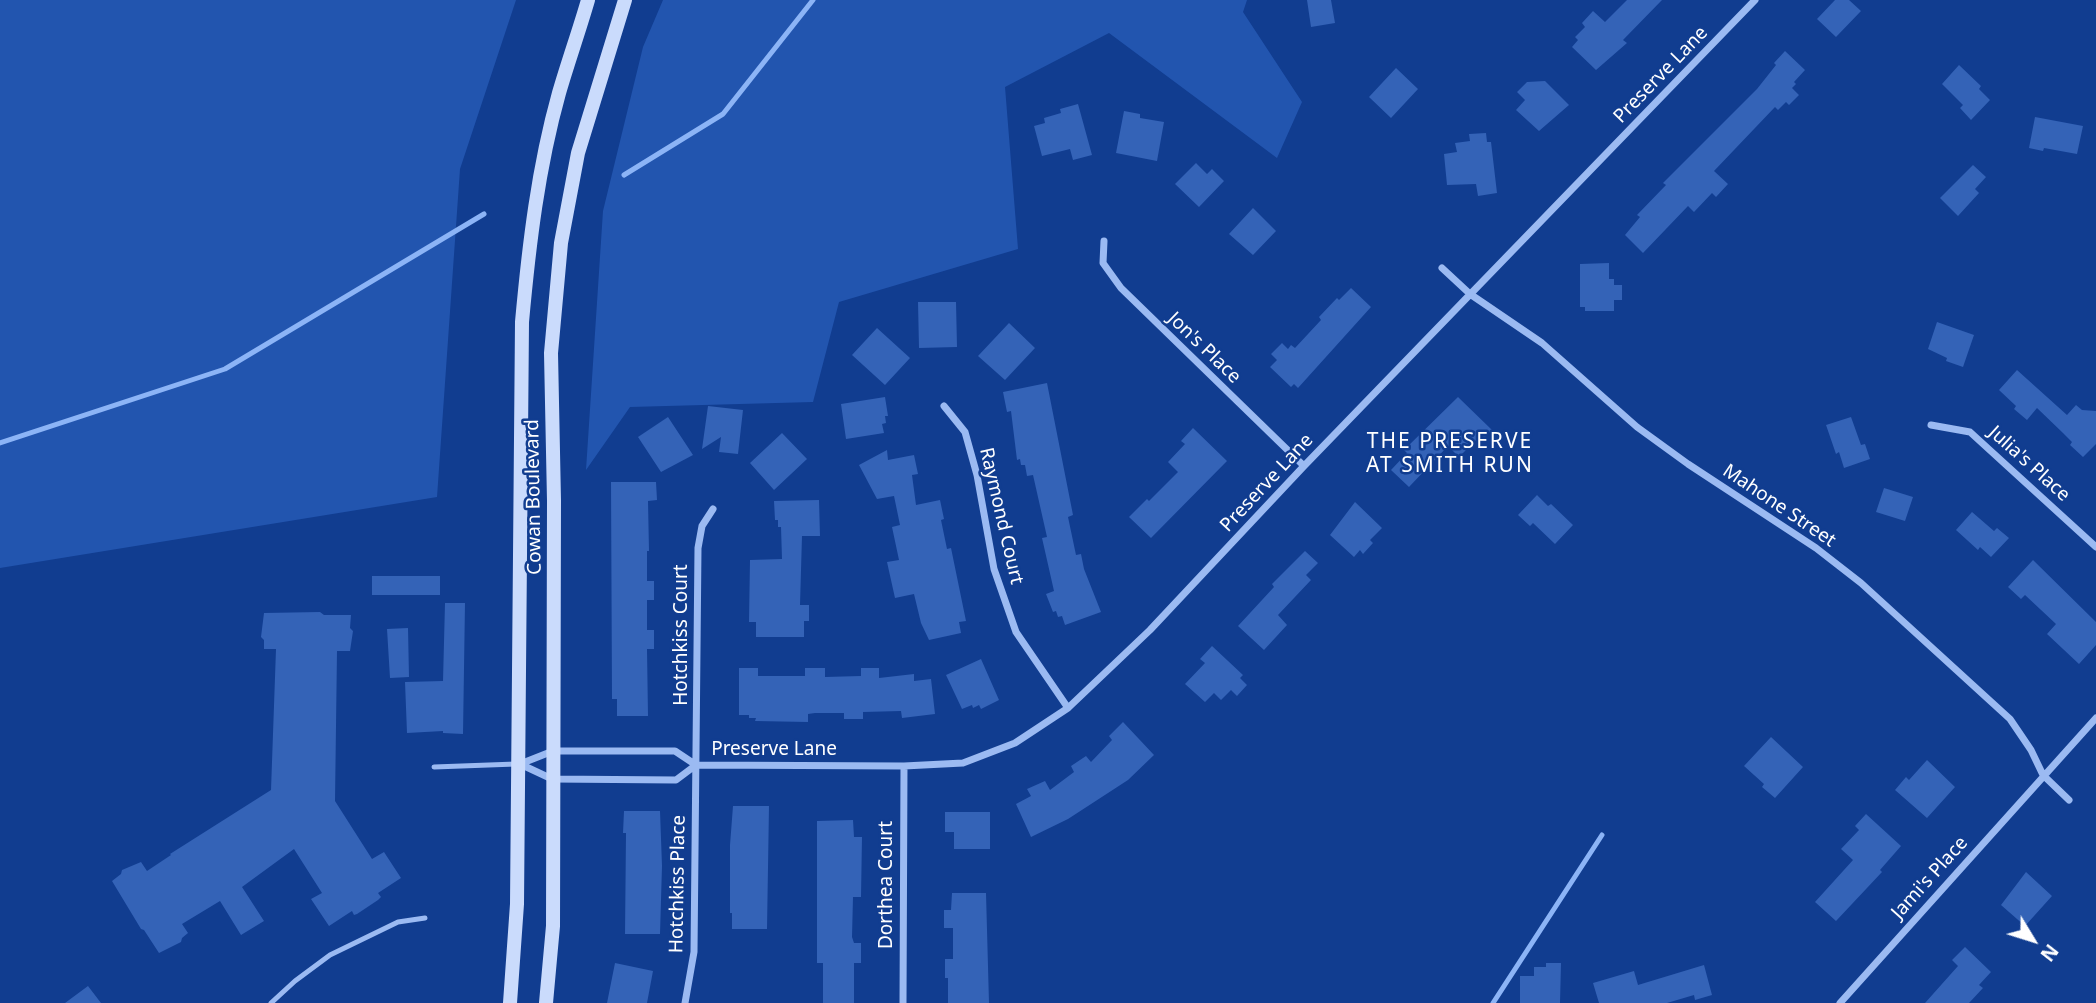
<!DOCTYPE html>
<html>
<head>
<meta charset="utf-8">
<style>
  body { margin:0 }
  #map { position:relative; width:2096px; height:1003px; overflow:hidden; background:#113d90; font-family:"Noto Sans",sans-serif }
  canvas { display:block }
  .north { position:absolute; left:1998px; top:905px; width:70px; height:70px; -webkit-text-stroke:5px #113d90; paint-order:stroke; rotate:128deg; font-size:19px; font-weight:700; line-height:28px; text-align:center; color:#fff }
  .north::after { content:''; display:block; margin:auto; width:24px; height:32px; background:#fff; clip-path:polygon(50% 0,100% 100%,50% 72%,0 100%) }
</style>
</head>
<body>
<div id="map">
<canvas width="2096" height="1003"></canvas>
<div class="north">N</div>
</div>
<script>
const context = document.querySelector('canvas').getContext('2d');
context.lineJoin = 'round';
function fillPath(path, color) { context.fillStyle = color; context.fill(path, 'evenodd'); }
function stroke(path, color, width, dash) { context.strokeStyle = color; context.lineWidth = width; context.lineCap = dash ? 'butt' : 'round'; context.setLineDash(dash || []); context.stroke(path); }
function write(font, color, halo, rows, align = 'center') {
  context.font = font + ' "Noto Sans",sans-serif'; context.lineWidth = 5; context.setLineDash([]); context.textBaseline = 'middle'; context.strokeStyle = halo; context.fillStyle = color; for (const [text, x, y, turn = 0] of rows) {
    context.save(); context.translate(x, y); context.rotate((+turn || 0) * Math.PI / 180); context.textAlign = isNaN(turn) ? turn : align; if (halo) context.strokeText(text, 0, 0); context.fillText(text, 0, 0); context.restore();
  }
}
const green = new Path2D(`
  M0,0H516L460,169L437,497L0,568Z
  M663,0H1247L1243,12L1302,102L1277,158L1109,33L1005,87L1018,249L839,302L813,402L630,407L586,470L603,211L643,47Z`);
const stream = new Path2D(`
  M624,175L723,114L813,0
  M0,443L225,369L484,214
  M1493,1003L1602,835`);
const building = new Path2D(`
  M1307,0H1331L1335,23L1311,27Z
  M1627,0H1662L1623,40L1627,43L1596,70L1572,47L1578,40L1575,37L1585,27L1582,23L1593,11L1605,22Z
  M1835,0H1849L1861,11L1836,37L1817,19Z
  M1785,51L1805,70L1794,82L1796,84L1792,88L1799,95L1789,105L1786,102L1778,110L1775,107L1714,171L1728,184L1716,197L1712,193L1694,212L1688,206L1643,253L1625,235L1640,217L1637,215L1666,185L1663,183L1757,89L1776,65L1774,63Z
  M1959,65L1981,86L1979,89L1990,100L1971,120L1960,108L1963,105L1942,84Z
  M1396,68L1418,89L1391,118L1369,97Z
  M1545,81L1569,105L1539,131L1516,110L1525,100L1517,92L1527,82Z
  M1078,104L1092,155L1073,160L1070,149L1042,156L1034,126L1045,123L1044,118L1061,113L1060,109Z
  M1124,111L1140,114V118L1164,122L1157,161L1116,153Z
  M2035,117L2083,126L2077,154L2044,148L2043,151L2029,148Z
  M1486,133L1487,142H1491L1497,193L1478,196L1476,184L1447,185L1444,154L1457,152L1455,143L1470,141L1469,134Z
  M1196,163L1207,174L1212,169L1224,181L1199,207L1175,184Z
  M1973,165L1986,177L1975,189L1979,193L1958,216L1940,198Z
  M1253,208L1276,231L1253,255L1229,234Z
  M1609,263V279H1614V285H1622V300H1614V311H1585V307H1580V264Z
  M1351,288L1371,307L1298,388L1294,384L1291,387L1270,367L1277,360L1271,354L1282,343L1288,349L1291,345L1295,348L1321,320L1319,317L1337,298L1339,300Z
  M918,302H956L957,347L919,348Z
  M1937,322L1974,335L1963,367L1946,361L1947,358L1928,349Z
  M1009,323L1035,348L1005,380L978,356Z
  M877,328L910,358L885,385L852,355Z
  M2017,370L2067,415L2076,405L2082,410L2096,411V444L2083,457L2070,445L2072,442L2063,433L2037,408L2027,420L2014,409L2016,406L1999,390Z
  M1047,383L1073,515L1068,517L1076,555L1081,554L1084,569L1101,612L1065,625L1062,616L1058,617L1056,611L1053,612L1046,594L1054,591L1042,538L1047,537L1033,475L1027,476L1025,465H1021L1020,459L1017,460L1011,411L1007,412L1003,392Z
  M885,397L888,416H885L886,423L882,424L884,433L846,439L841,404Z
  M1458,397L1492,430L1480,442L1477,439L1459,457L1448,446L1409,487L1391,470L1407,453L1404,450Z
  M708,406L743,410L738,454L719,452L721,437L702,449Z
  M668,417L693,455L661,472L638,437Z
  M1851,417L1861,445L1865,444L1870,459L1844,468L1839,452L1836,454L1826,425Z
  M1193,428L1227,461L1151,538L1129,517L1147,499L1149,501L1178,472L1168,462L1185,444L1181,441Z
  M782,433L807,459L774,490L750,463Z
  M887,450L888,460L914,455L918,474L912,475L916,505L940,500L944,519L941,520L947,549L951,548L966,621L959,622L961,633L929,640L921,623L914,594L895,598L887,562L899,560L892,527L900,525L894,496L877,499L859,465Z
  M611,482H656L657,500L648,501L649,551H647V581H654V600H647V630H654V649H647L648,716H617V699H612Z
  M1884,488L1913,497L1905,521L1876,512Z
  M1537,495L1548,506L1551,504L1573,525L1555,544L1533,523L1530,526L1518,515Z
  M819,500L820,536H802L800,605H809V621H804V637H756V622H749L750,560L782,559L781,527H778V520H775L774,501Z
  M1355,502L1382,528L1370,540L1373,543L1363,554L1360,550L1354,557L1330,535Z
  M1972,512L1994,531L1997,528L2009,538L1991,557L1980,547L1978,550L1956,530Z
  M1305,551L1318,563L1306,575L1311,580L1278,615L1287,625L1264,650L1238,626L1274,587L1272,584Z
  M2033,560L2096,622V645L2079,664L2047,634L2056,624L2025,595L2021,599L2008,587Z
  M372,576H440V595H372Z
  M445,603H465L463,734L443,733V731L407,733L405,682L443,681Z
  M320,612L324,615H351L350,628L353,631L350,651H337L335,801L372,859L384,852L401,878L378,893L381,897L378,900L357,914L354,915L352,911L329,926L311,899L322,893L294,849L242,887L264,921L241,935L220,901L182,924L188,933L182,938L181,942L159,953L144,930L141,929L112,881L121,874L122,870L141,862L147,871L171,855L170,854L271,790L276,649H264V640L261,637L264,613Z
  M408,628L409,677L390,678L387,629Z
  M1212,646L1243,675L1240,678L1247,685L1237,696L1231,690L1221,700L1214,693L1205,702L1185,684L1205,663L1200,659Z
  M981,659L999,700L981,709L979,705L973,708L972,705L962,709L946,675Z
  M739,668H758V676H805V668H825V677L861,676V668H879V678L914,674V681L931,679L935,714L902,718L901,711L863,712V719H844V713H815L808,714V722L755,721L756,718H749V715H739Z
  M1123,722L1154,755L1128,780L1068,819L1031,837L1016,804L1031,796L1027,789L1045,781L1050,790L1074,772L1071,766L1086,756L1091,762L1112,740L1109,736Z
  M1771,737L1803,767L1775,798L1762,787L1764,784L1744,766Z
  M1927,760L1955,787L1927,818L1895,790L1906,777L1909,780Z
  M733,806H769L767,929H732V913H730V845Z
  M624,811H660L662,866L660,934H625L626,833H623Z
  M945,812H990V849H954V832H945Z
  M1866,814L1901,846L1880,870L1882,872L1836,921L1815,902L1853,860L1841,849L1859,830L1855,826Z
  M853,820L854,837H862L861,897H853L852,937L854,943H861V963H854V1003H823V963H817V821Z
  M2026,872L2052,896L2025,926L2001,905Z
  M952,893H986L989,1003H948V978H945V959H953V928H944V910H951Z
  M1965,947L1991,972L1979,985L1983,988L1969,1003H1925L1958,966L1952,960Z
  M615,963L653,971L647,1003H607Z
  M1546,963H1561L1560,1003H1520V976H1534V967H1546Z
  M1704,965L1712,995L1695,1000L1694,995L1667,1003H1599L1593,983L1634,971L1638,985Z
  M88,986L101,1003H65Z`);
const lane = new Path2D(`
  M434,767L516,764
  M271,1003L295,981L330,955L398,922L425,918`);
const street = new Path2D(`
  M1104,241L1103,263L1121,288L1304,466
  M1442,268L1470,294L1542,343L1637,427L1688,464L1816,548L1861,583L2010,719L2031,750L2043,775L2069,800
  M944,406L965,432L977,475L994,569L1016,632L1068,708
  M1931,425L1970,432L2096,547
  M520,764L553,751H675L696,765L904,766L963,763L1015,743L1068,708L1150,630L1304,466L1755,0
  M520,764L552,779L676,780L696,765
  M685,1003L694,952L698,548L702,526L713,509
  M903,1003L904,766
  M1840,1003L2096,718`);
const secondary = new Path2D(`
  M510,1003L517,904L522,322C529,245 538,168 559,93C568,62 579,31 588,0
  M546,1003L553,926L554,501L551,353L561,243L578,153L625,0`);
const streetNames = [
  ["Preserve Lane",1661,75,-46],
  ["Jon's Place",1204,348,44],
  ["Julia's Place",2029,464,42],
  ["Preserve Lane",1267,483,-47],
  ["Cowan Boulevard",534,497,-91],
  ["Mahone Street",1779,506,34],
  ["Raymond Court",1001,516,77],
  ["Hotchkiss Court",682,635,-90],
  ["Preserve Lane",774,750],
  ["Jami's Place",1930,878,-48],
  ["Hotchkiss Place",678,884,-89],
  ["Dorthea Court",887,885,-90]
];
const neighbourhoodNames = [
  ["THE PRESERVE",1450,442],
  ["AT SMITH RUN",1450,466]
];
fillPath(green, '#2255af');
stroke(stream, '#8cb4f6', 5);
fillPath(building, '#3463b7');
stroke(lane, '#9bbaf2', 5);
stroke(street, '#9bbaf2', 7);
stroke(secondary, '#cadbfc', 14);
write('19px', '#fff', '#113d90', streetNames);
context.letterSpacing = '2px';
write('21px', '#fff', '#113d90', neighbourhoodNames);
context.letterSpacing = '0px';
</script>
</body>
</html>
